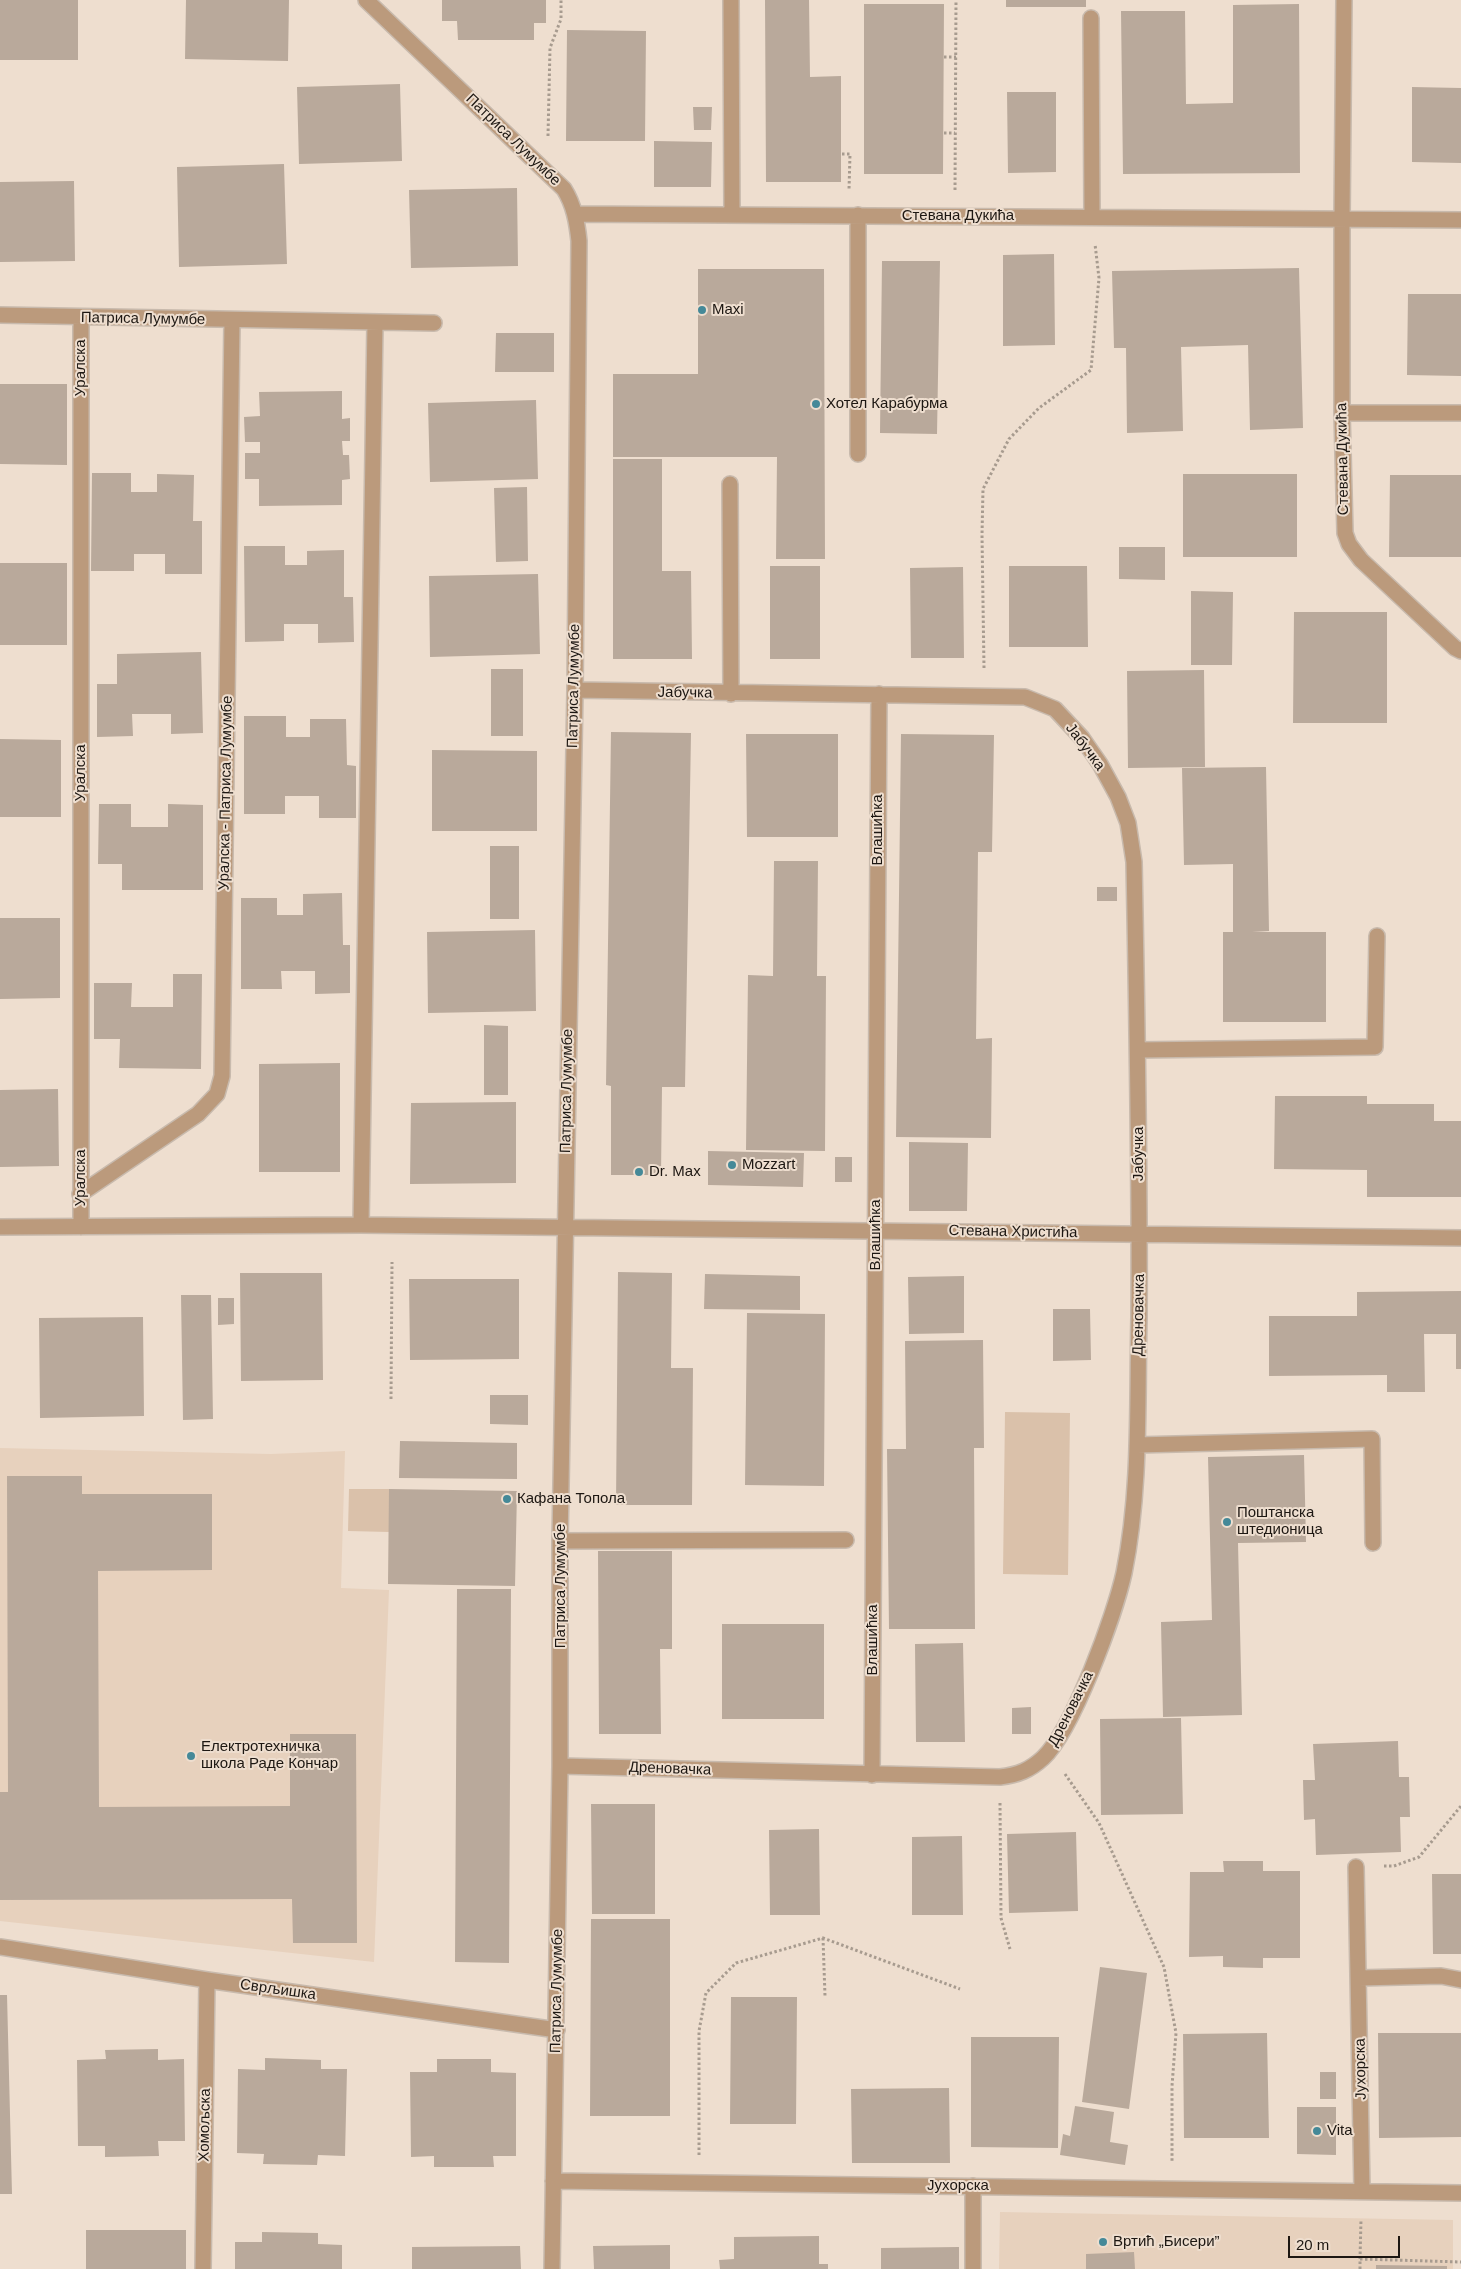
<!DOCTYPE html>
<html>
<head>
<meta charset="utf-8">
<style>
  body { margin:0 }
  #map { position:relative; width:1461px; height:2269px; overflow:hidden; background:#eedecf; font-family:Arial,sans-serif }
  canvas { display:block }
  .scale { position:absolute; left:1288px; top:2236px; width:112px; height:22px; box-sizing:border-box; border:2px solid #1d1712; border-top:0; padding-left:6px; font-size:15px; line-height:18px; white-space:nowrap; color:#1d1712; -webkit-text-stroke:4px #eedecf; paint-order:stroke }
</style>
</head>
<body>
<div id="map">
<canvas width="1461" height="2269"></canvas>
<div class="scale">20 m</div>
</div>
<script>
const context = document.querySelector('canvas').getContext('2d');
context.lineJoin = 'round';
function fillPath(path, color) { context.fillStyle = color; context.fill(path, 'evenodd'); }
function stroke(path, color, width, dash) { context.strokeStyle = color; context.lineWidth = width; context.lineCap = dash ? 'butt' : 'round'; context.setLineDash(dash || []); context.stroke(path); }
function write(font, color, halo, rows, align = 'center') {
  context.font = font + ' Arial,sans-serif'; context.lineWidth = 4; context.setLineDash([]); context.textBaseline = 'middle'; context.strokeStyle = halo; context.fillStyle = color; for (const [text, x, y, turn = 0] of rows) {
    context.save(); context.translate(x, y); context.rotate((+turn || 0) * Math.PI / 180); context.textAlign = isNaN(turn) ? turn : align; if (halo) context.strokeText(text, 0, 0); context.fillText(text, 0, 0); context.restore();
  }
}
const built = new Path2D(`
  M0,1448L271,1454L345,1451L341,1588L389,1590L374,1962L0,1921Z
  M1000,2212L1453,2220V2269H999Z`);
const green = new Path2D(`
  M1005,1412L1070,1413L1068,1575L1003,1574Z
  M349,1489H389V1532L348,1531Z`);
const building = new Path2D(`
  M0,0H78V60H0Z
  M186,0H289L288,61L185,59Z
  M442,0H546V23H534V40H458L457,21H442Z
  M765,0H809L810,77L841,76V182H766Z
  M1006,0H1086V7H1006Z
  M864,4H944L943,174H864Z
  M1299,4L1300,173L1123,174L1121,11H1185L1186,104L1233,103V5Z
  M567,30L646,31L645,141H566Z
  M400,84L402,161L299,164L297,87Z
  M1412,87L1461,88V163L1412,162Z
  M1007,92H1056V172L1008,173Z
  M693,107H712L711,130H694Z
  M654,141L712,142L711,187H654Z
  M284,164L287,264L179,267L177,167Z
  M74,181L75,261L0,262V182Z
  M517,188L518,266L411,268L409,190Z
  M1054,254L1055,345L1003,346V255Z
  M882,261H940L937,434L880,433Z
  M1299,268L1303,428L1250,430L1248,345L1181,347L1183,431L1127,433L1126,348H1114L1112,271Z
  M698,269H824L825,559H776L777,457H613V374H698Z
  M1408,294H1461V376L1407,375Z
  M496,333H554V372H495Z
  M0,384H67V465L0,464Z
  M342,391V419L350,418V441H342L343,455H349L350,479L342,480V505L259,506V479H245V453H260V442H245L244,417L260,416L259,392Z
  M536,400L538,479L430,482L428,403Z
  M613,459H662V571H691L692,659H613Z
  M92,473H131V492H157V474L194,475L193,521H202V574H165V554H134V571H91Z
  M1183,474H1297V557H1183Z
  M1390,475H1461V557H1389Z
  M527,487L528,561L496,562L494,488Z
  M244,546H285V565H307V551L344,550V597H353L354,642L318,643V624H284V641L245,642Z
  M1119,547H1165V580L1119,579Z
  M0,563H67V645H0Z
  M770,566H820V659H770Z
  M1009,566H1087L1088,647H1009Z
  M963,567L964,658H911L910,568Z
  M538,574L540,654L430,657L429,576Z
  M1191,591L1233,592L1232,665H1191Z
  M1294,612H1387V723H1293Z
  M201,652L203,733L171,734V714H132L133,736L97,737V684H117V654Z
  M491,669H523V736H491Z
  M1204,670L1205,767L1128,768L1127,671Z
  M244,716H286V737H310V719H346L347,765L356,766V818H319V796H285V814H244Z
  M611,732L691,733L685,1087H662L661,1175H611V1086L606,1085Z
  M746,734H838V837H747Z
  M901,734L994,735L992,852H978L976,1039L992,1038L991,1138L896,1137Z
  M0,739L61,740V817H0Z
  M432,750L537,751V831H432Z
  M1266,767L1269,931L1252,932H1326V1022H1223V932H1233V864L1184,865L1182,768Z
  M99,804H131V827H168V804L203,805V890H122V864H98Z
  M490,846H519V919H490Z
  M774,861H818L817,976H826L825,1151L746,1150L748,975L773,976Z
  M1097,887H1117V901H1097Z
  M342,893L343,945H350V993L315,994V971H281L282,989H241V898H277V915H303V894Z
  M0,918H60V998L0,999Z
  M535,930L536,1011L428,1013L427,932Z
  M173,974H202L201,1069L119,1068L120,1039H94V983H132L131,1007H173Z
  M484,1025L508,1026V1095H484Z
  M340,1063V1172H259V1064Z
  M58,1089L59,1166L0,1167V1090Z
  M1275,1096H1367V1104H1434V1121H1461V1197H1367V1170L1274,1169Z
  M516,1102V1183L410,1184L411,1103Z
  M909,1142L968,1143L967,1211H909Z
  M708,1151L804,1153L803,1187L708,1185Z
  M835,1157H852V1182H835Z
  M618,1272L672,1273L671,1368H693L692,1505H616Z
  M240,1273H322L323,1380L241,1381Z
  M705,1274L800,1276V1310L704,1309Z
  M964,1276V1333L909,1334L908,1277Z
  M409,1279H519V1359L410,1360Z
  M1461,1291V1369H1456V1334H1424L1425,1392H1387V1375L1269,1376V1316H1357V1292Z
  M181,1295H211L213,1419L183,1420Z
  M218,1298H234V1324L218,1325Z
  M1053,1309H1090L1091,1360L1053,1361Z
  M747,1313L825,1314L824,1486L745,1485Z
  M143,1317L144,1416L40,1418L39,1318Z
  M983,1340L984,1448H974L975,1629H889L887,1449H906L905,1341Z
  M490,1395H528V1425L490,1424Z
  M400,1441L517,1443V1479L399,1478Z
  M1304,1455L1306,1542L1238,1543L1242,1715L1163,1717L1161,1622L1212,1620L1208,1457Z
  M7,1476H82V1494H212V1570L98,1571L99,1807L290,1806V1734H356L357,1943H293L292,1899L0,1900V1792H8Z
  M389,1489L517,1491L515,1586L388,1584Z
  M598,1551H672V1649H660L661,1734H599Z
  M457,1589H511L509,1963L455,1962Z
  M722,1624H824V1719H722Z
  M963,1643L965,1742H916L915,1644Z
  M1031,1707V1734H1012V1708Z
  M1181,1718L1183,1814L1101,1815L1100,1719Z
  M1398,1741L1399,1777H1409L1410,1817H1400L1401,1852L1316,1855L1315,1819L1304,1820L1303,1780H1315L1313,1744Z
  M591,1804H655V1914H592Z
  M819,1829L820,1915H770L769,1830Z
  M1076,1832L1078,1911L1009,1913L1007,1834Z
  M962,1836L963,1915H912V1837Z
  M1223,1861H1263V1871H1300V1958H1263V1968L1223,1967V1956L1189,1957L1190,1872H1224Z
  M1432,1874H1461V1954H1433Z
  M591,1919H670V2116H590Z
  M1100,1967L1147,1973L1129,2109L1082,2102Z
  M0,1995H7L12,2194H0Z
  M731,1997H797L796,2124H730Z
  M1267,2033L1269,2138H1184L1183,2034Z
  M1378,2033H1461V2137L1379,2138Z
  M971,2037H1059L1058,2148L971,2147Z
  M158,2049V2060L184,2059L185,2141H158L159,2156L105,2157V2146H78L77,2060L106,2059L105,2050Z
  M265,2058L321,2060V2069H347L345,2156L318,2155L317,2165L263,2164L264,2154L237,2153L238,2069L265,2070Z
  M437,2059H491V2072L516,2073V2156H493L494,2167H434V2156L411,2157L410,2072H437Z
  M1320,2072H1336V2099H1320Z
  M949,2088L950,2163H852L851,2089Z
  M1075,2106L1114,2112L1110,2142L1128,2145L1125,2165L1060,2155L1063,2134L1070,2136Z
  M1297,2107H1336V2155L1297,2154Z
  M86,2230H186V2269H86Z
  M262,2232L318,2233V2244L342,2245V2269H235V2242H262Z
  M819,2236V2264H828V2269H720L719,2260L734,2259V2237Z
  M670,2245V2269H594L593,2246Z
  M520,2246L521,2269H412V2247Z
  M959,2247V2269H881V2248Z
  M1134,2252L1135,2269H1086V2254Z
  M1376,2265L1447,2266V2269H1376Z`);
const path = new Path2D(`
  M944,57H956
  M944,133H955
  M548,136L550,48L561,19V0
  M842,154H850L849,190
  M955,190L956,0
  M984,668L982,535L983,489L1009,439L1039,408L1091,370L1099,278L1095,244
  M391,1399L392,1262
  M1065,1774L1099,1823L1164,1967L1176,2033L1172,2086V2161
  M1000,1803L1001,1918L1010,1949
  M1384,1866H1394L1419,1857L1461,1806
  M823,1938L825,1996
  M699,2155V2031L706,1993L736,1963L823,1938L960,1989
  M1360,2259L1361,2219
  M1360,2269V2259L1461,2262`);
const minor = new Path2D(`
  M366,0L564,189C574,205 577,222 579,241L575,690L560,1541V1766L552,2269
  M731,0L732,214
  M1344,0L1342,218V413L1345,533L1349,544L1361,560L1455,648L1461,651
  M1091,18L1092,217
  M575,214L1461,220
  M858,215V454
  M0,315L434,323
  M81,318V1227
  M1342,413H1461
  M730,484L731,694
  M1138,1050L1375,1047L1377,936
  M80,1194L198,1114L217,1094L222,1076L232,321
  M361,1225L375,323
  M0,1227L361,1225L1461,1238
  M1137,1445L1372,1439L1373,1543
  M560,1541L846,1540
  M560,1766L1000,1777C1018,1775 1030,1770 1043,1758C1073,1730 1115,1614 1124,1573C1141,1489 1137,1402 1139,1317C1140,1165 1137,1014 1134,862L1128,823L1118,797L1100,764L1082,738L1055,709L1025,697L575,690
  M872,1775L879,694
  M1356,1867L1362,2190
  M0,1947L207,1980L557,2030
  M1359,1978L1441,1976L1461,1980
  M553,2181L1461,2193
  M203,2269L207,1980
  M973,2269V2186`);
const markers = [
  [702,310,5,"#458998"],
  [816,404,5,"#458998"],
  [732,1165,5,"#458998"],
  [639,1172,5,"#458998"],
  [507,1499,5,"#458998"],
  [1227,1522,5,"#458998"],
  [191,1756,5,"#458998"],
  [1317,2131,5,"#458998"],
  [1103,2242,5,"#458998"]
];
const streetNames = [
  ["Патриса Лумумбе",513,140,44],
  ["Стевана Дукића",958,216],
  ["Патриса Лумумбе",143,319,1],
  ["Уралска",81,368,-90],
  ["Стевана Дукића",1343,459,-91],
  ["Патриса Лумумбе",574,686,-89],
  ["Јабучка",685,693,1],
  ["Јабучка",1085,747,53],
  ["Уралска",81,773,-90],
  ["Уралска - Патриса Лумумбе",226,793,-89],
  ["Влашићка",878,830,-90],
  ["Патриса Лумумбе",567,1091,-89],
  ["Јабучка",1139,1154,-90],
  ["Уралска",81,1178,-90],
  ["Стевана Христића",1013,1232,1],
  ["Влашићка",876,1235,-90],
  ["Дреновачка",1139,1315,-89],
  ["Патриса Лумумбе",561,1586,-90],
  ["Влашићка",873,1640,-90],
  ["Дреновачка",1071,1709,-63],
  ["Дреновачка",670,1769,2],
  ["Сврљишка",278,1990,8],
  ["Патриса Лумумбе",557,1991,-89],
  ["Јухорска",1361,2069,-91],
  ["Хомољска",205,2125,-89],
  ["Јухорска",958,2186]
];
const poiNames = [
  ["Maxi",712,310],
  ["Хотел Карабурма",826,404],
  ["Mozzart",742,1165],
  ["Dr. Max",649,1172],
  ["Кафана Топола",517,1499],
  ["Поштанска",1237,1513],
  ["штедионица",1237,1530],
  ["Електротехничка",201,1747],
  ["школа Раде Кончар",201,1764],
  ["Vita",1327,2131],
  ["Вртић „Бисери”",1113,2242]
];
fillPath(built, '#e7d1bd');
fillPath(green, '#dac1aa');
fillPath(building, '#b9a99b');
stroke(minor, '#c8baad', 18);
stroke(path, '#a79b8f', 3, [2.5, 2.5]);
stroke(minor, '#bb9a7c', 15);
for (const [x, y, r, color] of markers) { const dot = new Path2D(); dot.arc(x, y, r, 0, 2 * Math.PI); context.fillStyle = color; context.fill(dot); stroke(dot, '#eedecf', 2); }
write('15px', '#1d1712', '#eedecf', streetNames);
write('15px', '#1d1712', '#eedecf', poiNames, 'left');
</script>
</body>
</html>
